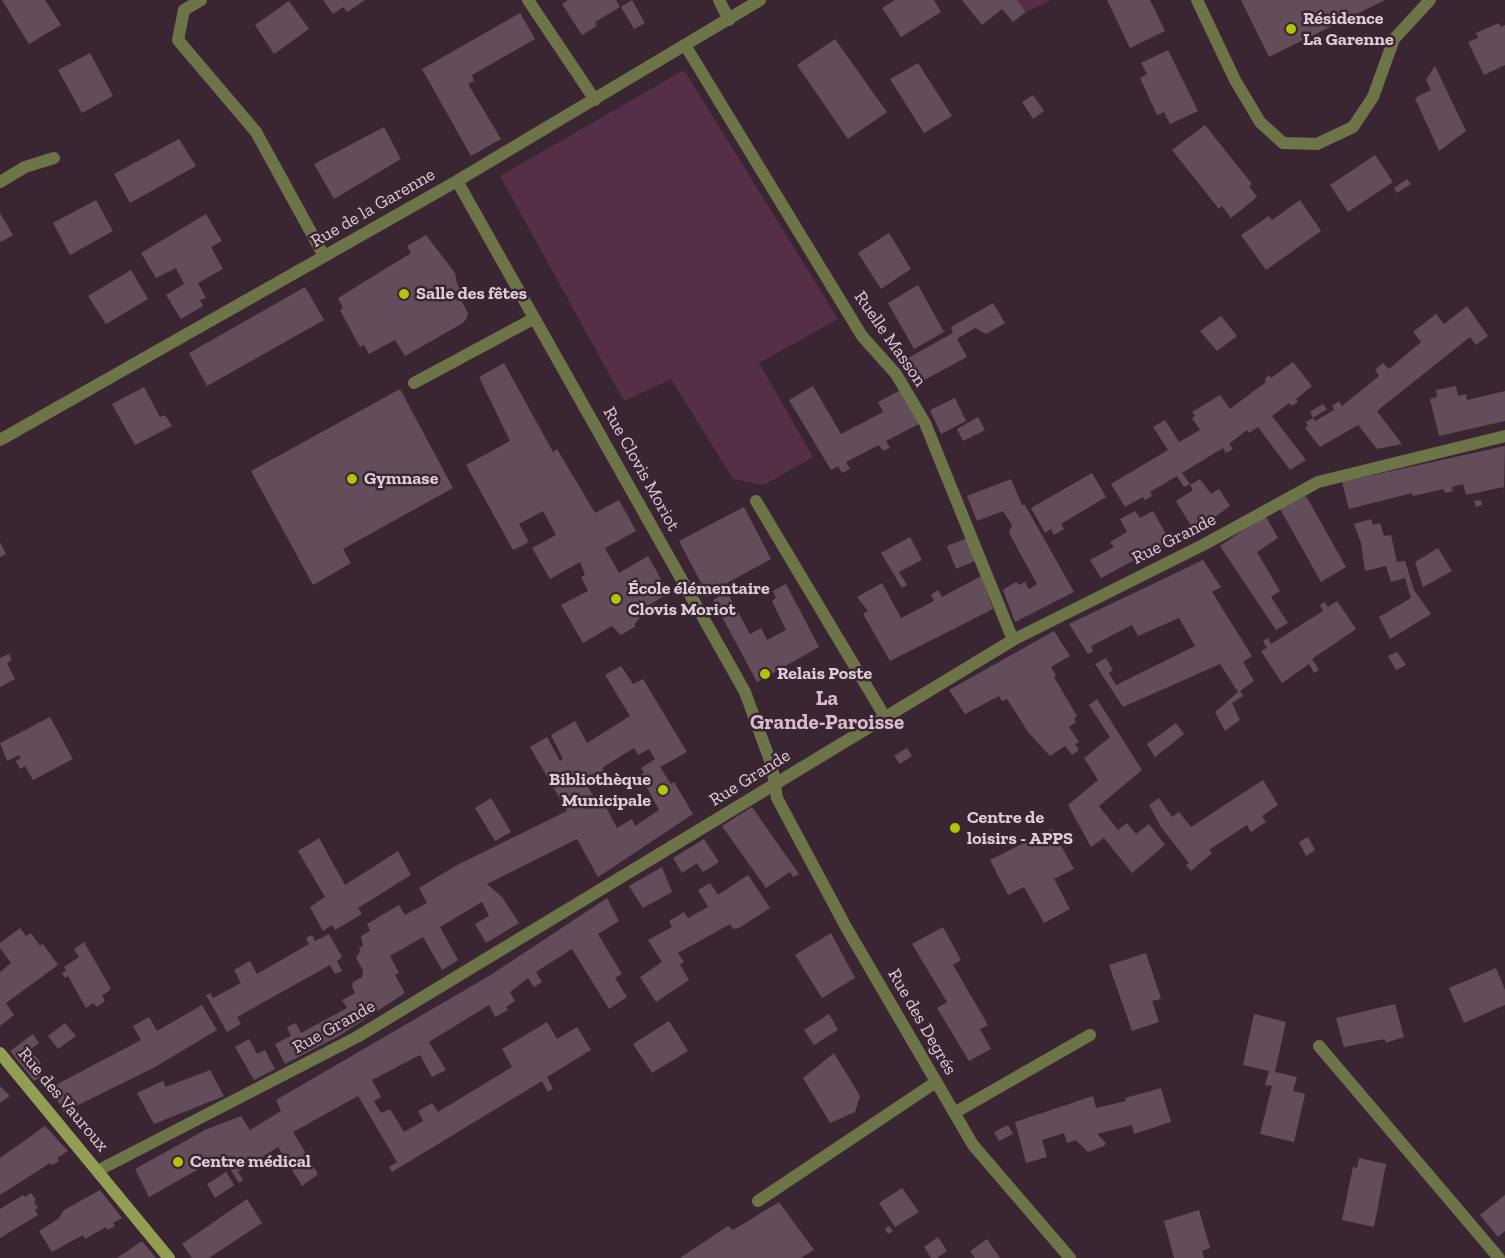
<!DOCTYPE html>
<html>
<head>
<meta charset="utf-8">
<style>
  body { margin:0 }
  canvas { display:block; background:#3a2532 }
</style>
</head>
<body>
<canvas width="1505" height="1258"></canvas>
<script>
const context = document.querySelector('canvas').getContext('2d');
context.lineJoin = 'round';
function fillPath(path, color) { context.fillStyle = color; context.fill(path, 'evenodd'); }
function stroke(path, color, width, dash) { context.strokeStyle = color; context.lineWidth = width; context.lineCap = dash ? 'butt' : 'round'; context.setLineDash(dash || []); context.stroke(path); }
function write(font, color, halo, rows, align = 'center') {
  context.font = font + ' "Zilla Slab",serif'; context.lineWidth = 5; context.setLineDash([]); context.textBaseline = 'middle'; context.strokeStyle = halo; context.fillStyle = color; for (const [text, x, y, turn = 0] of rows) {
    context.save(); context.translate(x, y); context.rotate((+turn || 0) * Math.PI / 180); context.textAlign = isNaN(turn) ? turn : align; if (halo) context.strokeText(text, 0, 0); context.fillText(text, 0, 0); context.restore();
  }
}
const green = new Path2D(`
  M1017,0H1051L1026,12Z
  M684,70L838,319L759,363L813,457L764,485L733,479L671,379L624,401L500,176Z`);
const building = new Path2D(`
  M2,0H45L61,25L29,44Z
  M323,0H365L347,12L343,7L333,14Z
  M568,0H616L620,7L595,22L597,26L582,35L562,4Z
  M632,0L645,23L634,29L621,7Z
  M895,0H934L941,12L901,37L882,8Z
  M962,0H1017L1026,12L1013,22L1002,9L982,25Z
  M1107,0H1150L1165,31L1130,48Z
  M1241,0H1385L1269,57Z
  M289,1L309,29L274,54L255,25Z
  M520,13L535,39L472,75L474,81L468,84L501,139L471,156L422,69Z
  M1499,23L1501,27L1505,25V65L1484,75L1468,42L1478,38L1476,33Z
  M835,39L887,112L848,139L797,65Z
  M1168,50L1198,111L1170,124L1164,112L1157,115L1140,78L1147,74L1141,63Z
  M90,53L113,96L82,113L58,70Z
  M918,63L952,116L924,133L890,79Z
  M1435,66L1466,131L1439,151L1415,98L1431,90L1426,80Z
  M1033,95L1044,111L1033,119L1022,102Z
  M1205,125L1252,184L1249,186L1257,197L1231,218L1222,206L1219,209L1172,150Z
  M384,127L401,159L334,199L314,164Z
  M179,139L196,166L130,203L114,174Z
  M1375,155L1393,182L1348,212L1330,185Z
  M1407,179L1411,184L1397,193L1394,188Z
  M96,200L113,231L70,255L53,223Z
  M1300,200L1321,231L1266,270L1241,235L1269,216L1272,220Z
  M0,213L13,235L1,242L0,240Z
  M206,214L222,241L211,247L223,269L198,283L206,298L200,300L203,306L181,319L166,295L184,284L176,268L156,278L141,253Z
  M889,233L911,269L881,289L858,253Z
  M426,235L455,273L457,284L466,300L462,302L468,313L467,318L463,323L405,356L395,340L369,354L364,345L360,347L340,310L343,308L338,298L411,253L407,246Z
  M131,270L148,299L106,324L88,296Z
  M918,285L944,332L914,349L888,303Z
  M305,287L324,320L207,386L189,353Z
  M993,303L1005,323L986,334L975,328L957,339L967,357L915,385L901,362L953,333L951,327Z
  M1467,306L1488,336L1476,345L1470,337L1377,411L1402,444L1377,449L1358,425L1320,447L1305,428L1308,426L1306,422L1313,418L1315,421L1334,410L1332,406L1339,401L1342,406L1379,376L1375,370L1383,363L1389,369L1421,342L1413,332L1436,314L1444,324Z
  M1221,316L1237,336L1217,351L1200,331Z
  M1293,362L1312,386L1296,399L1298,402L1292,406L1289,403L1272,416L1306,460L1290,470L1258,427L1249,433L1247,430L1229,444L1233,449L1226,453L1223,448L1182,473L1190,484L1184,487L1177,476L1150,492L1152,496L1145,500L1143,497L1125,507L1111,484L1168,450L1153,427L1165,420L1179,442L1200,430L1192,418L1195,416L1192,412L1220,395L1230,409L1266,382L1265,379L1269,375L1271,378Z
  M504,363L553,452L557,449L595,513L619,500L636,531L605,548L619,573L648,556L669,593L641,610L643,613L634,625L636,626L621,635L612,626L583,643L561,605L588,591L581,577L585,575L580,562L550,579L532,548L556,535L543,511L519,524L529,542L513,550L466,465L510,441L479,377Z
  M813,386L841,434L883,412L878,402L899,391L919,424L886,441L890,448L883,451L879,445L846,462L850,469L842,473L838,466L831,470L789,400Z
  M1456,386L1458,396L1466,394L1467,400L1505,391V421L1439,436L1430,399L1437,397L1436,390Z
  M144,387L160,417L165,415L172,426L135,445L112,404Z
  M400,389L453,488L343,549L351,563L313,585L251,471Z
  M955,398L966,421L941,434L930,410Z
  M1323,404L1327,409L1313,418L1310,412Z
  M978,417L985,430L963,441L957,429Z
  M1505,446L1504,487L1466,495L1463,484L1452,487L1453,491L1445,493L1444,489L1413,496L1412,493L1349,509L1342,482Z
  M1092,473L1106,497L1061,524L1064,529L1054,535L1051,529L1045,533L1031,508Z
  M1011,479L1022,505H1025L1074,592L1015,622L1003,590L1016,582L1019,585L1025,582L1029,589L1037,584L1009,533L1012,525L1003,511L977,521L967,496Z
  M1200,479L1211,494L1219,489L1230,506L1198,529H1193L1176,501L1193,490L1190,485Z
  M1306,496L1346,567L1321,582L1279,507Z
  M1481,500L1482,505L1476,507L1474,501Z
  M744,507L771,559L707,594L679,541Z
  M1135,511L1140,518L1153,511L1170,541L1101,578L1090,560L1114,547L1110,542L1127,532L1120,519Z
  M1265,515L1278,538L1257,552L1280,591L1271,597L1288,623L1276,630L1220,546Z
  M1371,519L1373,525L1380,523L1384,536L1391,535L1397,562L1405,561L1414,590L1431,614L1390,639L1379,617L1411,598L1405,578L1391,582L1386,566L1365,571L1361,543L1354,524Z
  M910,537L922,560L899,572L907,585L902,588L881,553Z
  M967,538L975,561L956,569L947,546Z
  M0,542L6,554L0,557Z
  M1438,548L1452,571L1423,587L1415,562Z
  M1203,560L1221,587L1212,592L1252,656L1243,662L1254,681L1240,691L1243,696L1232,703L1240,720L1225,731L1215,712L1238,692L1220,664L1123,707L1095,664L1106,658L1113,670L1109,673L1116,685L1195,646L1179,618L1138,636L1132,625L1091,646L1093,651L1088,654L1069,624Z
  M981,576L993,609L890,661L863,614L868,611L857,597L882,583L901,618L934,601L931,595L938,590L942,597Z
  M786,584L819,647L757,682L713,600L727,592L750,634L761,628L767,640L786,630L772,601L776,598L773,591Z
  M1337,601L1356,629L1312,659L1319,670L1314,673L1309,664L1282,683L1261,651L1267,648L1263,641L1268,638L1271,644L1323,611L1320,605L1324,602L1328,607Z
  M1054,631L1070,656L1051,667L1056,676L1054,677L1077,716L1074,718L1076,722L1069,727L1079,742L1075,744L1079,750L1072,755L1065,746L1050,756L1028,732L1007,699L1002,701L999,696L965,714L949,690Z
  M1397,652L1406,665L1396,670L1388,656Z
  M9,654L12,660L7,663L15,679L0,687V658Z
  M621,666L633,684L643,679L687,752L660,767L671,784L674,782L693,814L598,877L577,839L487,884L502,897L519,923L486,943L475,924L489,916L482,902L440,927L458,960L442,970L423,937L390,956L399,973L395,975L405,993L339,1036L285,1064L275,1044L291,1036L287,1027L296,1023L301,1033L347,1008L342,1000L355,993L352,987L353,982L362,977L363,970L356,958L360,952L359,948L363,946L361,936L370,931L367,924L399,905L405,915L414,910L427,903L419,888L459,864L567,811L530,747L547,737L560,761L563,759L551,735L575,721L587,743L630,716L605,675ZM634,748L638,755L649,749L655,759L641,768L644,773L640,775L659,810L635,826L632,819L617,828L601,798L596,801L584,780L598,771L606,784L610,782L602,768Z
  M1097,699L1142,770L1099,806L1118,830L1127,823L1136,834L1149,824L1165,845L1132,873L1104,838L1091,847L1068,805L1098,780L1084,758L1110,737L1089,705Z
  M50,717L73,759L33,780L25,766L20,769L16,761L21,758L19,755L7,761L0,743Z
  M1176,723L1184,734L1155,757L1147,744Z
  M907,748L912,756L900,764L894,756Z
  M1263,780L1278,805L1262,816L1266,822L1251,832L1247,825L1209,850L1212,853L1191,871L1186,865L1189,863L1161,827L1149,805L1159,798L1172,817L1179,812L1191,827Z
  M491,798L511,832L495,841L475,808Z
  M752,807L799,874L793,877L790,872L766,888L722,826Z
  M1052,829L1056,837L1060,834L1064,842L1060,844L1074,869L1054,879L1070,909L1044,923L1024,887L1008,895L990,860Z
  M1308,837L1315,850L1306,856L1299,842Z
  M319,838L345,885L398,851L411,875L358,908L362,914L335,930L332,925L323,931L310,907L325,897L298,851Z
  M704,839L719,862L703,872L697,863L682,873L673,858Z
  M662,867L672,892L643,908L629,886Z
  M748,875L770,908L739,928L733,929L730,924L678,953L684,962L680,964L689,980L656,1002L640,977L662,962L648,940L672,927L669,921L684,912L688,918L708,907L698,890L710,883L718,895Z
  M607,898L619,921L598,934L622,974L615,978L627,997L609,1009L572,949L536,972L542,982L534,987L528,978L510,992L515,1001L506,1007L508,1010L495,1017L489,1005L429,1042L446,1070L432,1077L420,1055L372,1080L381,1097L374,1101L381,1113L390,1109L404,1132L423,1121L418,1111L432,1103L438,1112L512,1067L502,1049L547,1022L557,1039L577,1027L591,1050L547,1077L553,1089L548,1092L542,1081L392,1172L389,1167L397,1162L358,1096L293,1132L318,1174L302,1186L278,1147L238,1172L243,1180L239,1183L222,1156L149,1197L135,1169L205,1130L241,1116L250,1130L281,1111L276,1100L489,976Z
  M943,927L961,960L953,965L988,1025L980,1029L991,1049L969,1061L937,1008L947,1002L912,944Z
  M20,928L26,936L31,933L40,946L43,944L58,965L6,1003L14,1015L0,1026V972L11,963L0,948V943Z
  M831,933L855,978L822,998L795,955Z
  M329,934L342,957L337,961L342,971L335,974L330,965L323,969L237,1017L241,1024L227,1032L206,995L210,993L213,998L241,983L234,970L250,961L257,974L309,944L306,938L312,935L315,941Z
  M84,942L111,989L102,996L105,1001L97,1007L93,1003L86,1008L68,976L65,978L62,973L66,971L64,967L79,957L74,949Z
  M1146,953L1161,999L1152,1001L1159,1022L1132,1031L1109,965Z
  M1496,968L1505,990V1005L1464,1023L1449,988Z
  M1395,1004L1404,1037L1386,1043L1385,1039L1344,1047L1336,1018Z
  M202,1005L217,1030L155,1067L64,1112L50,1088L141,1040L133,1026L149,1017L157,1031Z
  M829,1014L838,1030L814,1045L804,1030Z
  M1254,1014L1286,1022L1275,1072L1297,1077L1293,1091L1305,1094L1294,1142L1260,1134L1272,1086L1265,1085L1269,1071L1243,1065Z
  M669,1021L688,1051L652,1073L633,1044Z
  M65,1023L76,1036L58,1049L48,1036Z
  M33,1034L39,1043L30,1050L41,1063L35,1068L41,1077L34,1081L10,1051Z
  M249,1039L257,1054L265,1050L275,1069L254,1080L235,1047Z
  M834,1053L860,1096L855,1112L830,1123L803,1078Z
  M210,1070L224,1096L154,1124L137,1093L163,1081L166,1087Z
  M0,1086L10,1096L0,1103Z
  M1161,1088L1171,1122L1134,1134L1132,1125L1097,1134L1106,1143L1104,1146L1088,1152L1076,1140L1067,1143L1064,1133L1042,1140L1047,1157L1026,1163L1015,1122L1093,1096L1096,1108L1126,1101L1125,1098Z
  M1008,1125L1013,1134L999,1141L994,1132Z
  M45,1126L68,1151L57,1158L59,1161L52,1165L50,1163L0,1195V1158Z
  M1359,1158L1386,1164L1374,1227L1342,1220L1353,1167L1357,1168Z
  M226,1172L234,1185L215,1198L207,1184Z
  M902,1188L919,1212L895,1227L879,1203Z
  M100,1190L122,1218L113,1223L115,1226L108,1230L106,1227L85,1239L83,1235L52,1252L39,1231L58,1219L64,1210Z
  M31,1193L36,1200L34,1202L38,1208L35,1210L38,1215L0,1238V1209L23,1195L25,1197Z
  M1505,1195V1231L1498,1237L1480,1215Z
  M247,1199L262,1223L209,1258H192L182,1244Z
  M779,1202L814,1250L801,1258H680L728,1226L733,1230Z
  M1199,1210L1210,1248L1202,1251L1204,1258H1174L1164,1221Z
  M889,1226L893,1231L888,1234L885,1229Z
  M938,1237L947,1251L937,1258H931L924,1247Z
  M987,1239L1000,1258H975L970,1251Z
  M142,1241L156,1258H117Z`);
const lane = new Path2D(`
  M719,0L729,20
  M685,45L862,336L896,374L925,423L1013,640
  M414,383L533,319
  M756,501L885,717
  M1319,1046L1499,1258
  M954,1113L1090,1035
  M758,1201L936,1082`);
const street = new Path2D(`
  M201,0L184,10L178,40L256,132L324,256
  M528,0L595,100
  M1197,0L1235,80L1260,122L1283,143L1317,144L1353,127L1373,97L1394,39L1430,0
  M457,181L745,692L772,766L777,798L846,927L973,1145L1070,1258
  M0,182L25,167L54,158
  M0,440L457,181L760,0
  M99,1170L357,1037L1013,640L1203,545L1318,482L1505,436`);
const secondary = new Path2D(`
  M0,1053L169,1258`);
const markers = [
  [1291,29,6,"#afc505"],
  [404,294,6,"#afc505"],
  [352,479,6,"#afc505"],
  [616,599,6,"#afc505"],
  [765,674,6,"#afc505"],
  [663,790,6,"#afc505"],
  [955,828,6,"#afc505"],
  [178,1162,6,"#afc505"]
];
const poiNames = [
  ["Résidence",1303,19],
  ["La Garenne",1303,40],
  ["Salle des fêtes",416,294],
  ["Gymnase",364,479],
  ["École élémentaire",628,589],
  ["Clovis Moriot",628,610],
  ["Relais Poste",777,674],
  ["Bibliothèque",651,780,"right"],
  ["Municipale",651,801,"right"],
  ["Centre de",967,818],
  ["loisirs - APPS",967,839],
  ["Centre médical",190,1162]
];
const streetNames = [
  ["Rue de la Garenne",373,208,-30],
  ["Ruelle Masson",890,339,55],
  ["Rue Clovis Moriot",641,469,61],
  ["Rue Grande",1174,539,-27],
  ["Rue Grande",750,778,-32],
  ["Rue des Degrés",922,1022,60],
  ["Rue Grande",334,1027,-29],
  ["Rue des Vauroux",63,1100,50]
];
const quarterNames = [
  ["La",827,699],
  ["Grande-Paroisse",827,723]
];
fillPath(green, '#552f48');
fillPath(building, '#644d5b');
stroke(lane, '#6d7548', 12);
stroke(street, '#6d7548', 12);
stroke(secondary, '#919e54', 12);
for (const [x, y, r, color] of markers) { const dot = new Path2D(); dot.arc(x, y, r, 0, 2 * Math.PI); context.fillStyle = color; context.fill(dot); stroke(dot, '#3a2532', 2); }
write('bold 18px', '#dcced6', '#3a2532', poiNames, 'left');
write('18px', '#dcced6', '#3a2532', streetNames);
write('bold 21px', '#d9bdce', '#3a2532', quarterNames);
</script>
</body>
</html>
